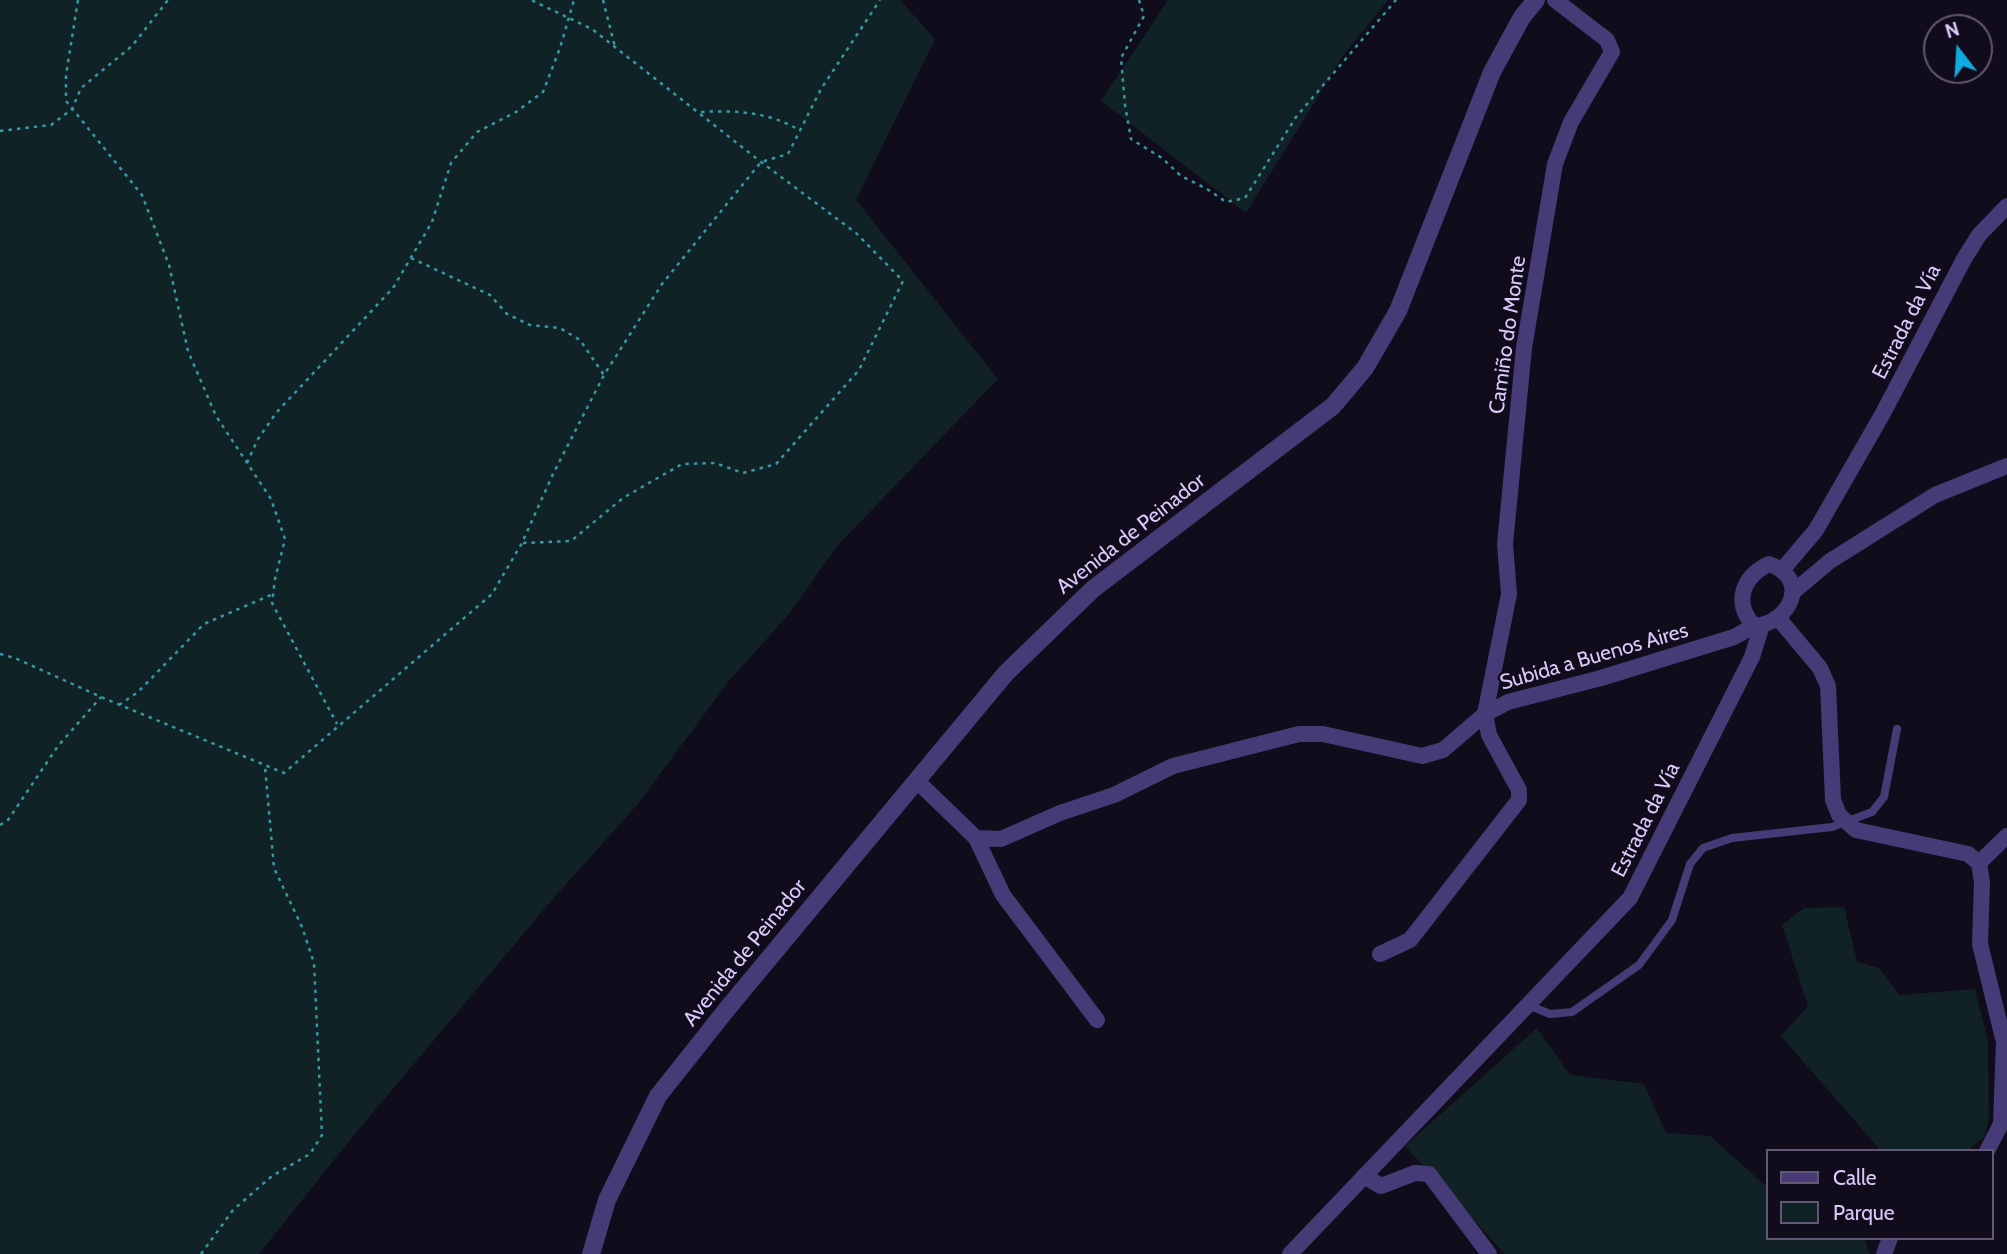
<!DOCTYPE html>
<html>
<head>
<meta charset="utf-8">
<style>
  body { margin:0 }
  #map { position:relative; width:2007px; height:1254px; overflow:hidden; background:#110c1b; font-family:Cabin,sans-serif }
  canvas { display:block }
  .legend { position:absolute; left:1766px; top:1149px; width:228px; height:91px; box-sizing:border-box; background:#110c1b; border:2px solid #615875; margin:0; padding:9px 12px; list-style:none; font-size:21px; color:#d8cafb }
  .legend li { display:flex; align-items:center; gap:14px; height:35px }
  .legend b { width:35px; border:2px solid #615875 }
  .north { position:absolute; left:1923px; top:14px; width:70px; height:70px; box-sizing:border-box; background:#110c1b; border:2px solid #615875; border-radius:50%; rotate:343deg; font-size:19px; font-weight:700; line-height:28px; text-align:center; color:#d8cafb }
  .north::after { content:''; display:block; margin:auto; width:24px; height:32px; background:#10aae2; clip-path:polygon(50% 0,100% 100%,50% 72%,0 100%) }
</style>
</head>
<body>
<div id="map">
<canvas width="2007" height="1254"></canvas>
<ul class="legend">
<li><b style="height:9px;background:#473b77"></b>Calle</li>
<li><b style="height:19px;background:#102225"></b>Parque</li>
</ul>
<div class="north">N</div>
</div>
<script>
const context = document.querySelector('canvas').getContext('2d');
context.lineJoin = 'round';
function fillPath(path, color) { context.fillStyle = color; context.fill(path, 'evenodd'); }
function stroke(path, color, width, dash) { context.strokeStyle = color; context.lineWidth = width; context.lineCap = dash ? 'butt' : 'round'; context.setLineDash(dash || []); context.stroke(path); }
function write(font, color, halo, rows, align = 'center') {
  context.font = font + ' Cabin,sans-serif'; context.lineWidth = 5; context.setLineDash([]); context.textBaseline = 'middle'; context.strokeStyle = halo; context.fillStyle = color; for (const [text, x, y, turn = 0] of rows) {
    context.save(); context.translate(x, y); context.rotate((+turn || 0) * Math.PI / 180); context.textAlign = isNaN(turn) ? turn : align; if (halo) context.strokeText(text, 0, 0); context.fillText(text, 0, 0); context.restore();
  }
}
const green = new Path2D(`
  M0,0H900L935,39L856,200L998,379L837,546L789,614L729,681L637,805L551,901L349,1141L259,1254H0Z
  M1168,0H1388L1343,56L1246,213L1101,101Z
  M1844,907L1857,962L1879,968L1899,995L1975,989L1988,1040L1989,1119L1984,1137L1967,1151H1881L1781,1036L1808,1006L1782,925L1804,908Z
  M1537,1028L1570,1075L1644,1084L1666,1133L1710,1136L1767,1187V1238H1864L1870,1254H1505L1405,1146Z`);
const path = new Path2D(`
  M78,0L66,75V101L142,195L169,265L188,351L216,416L271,499L285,539L275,579L272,603L337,724
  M603,0L615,47
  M1139,0L1144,16L1121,58L1125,105L1131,139L1162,158L1181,176L1207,189L1226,202L1245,198L1296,117L1396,0
  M701,112C735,110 769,112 799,130
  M0,131L51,125L72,109L81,88L132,46L168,0
  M411,258L490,295L507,314L530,325L560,328L580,340L604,375
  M247,463L258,439L276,413L393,288L432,222L451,163L477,132L516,112L543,92L560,48L574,0
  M523,543L571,541L623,498L682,464L715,463L743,473L776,464L859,370L903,281L856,233L761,162L592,29L531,0
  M0,654L15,658L101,697L284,773L492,594L522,543L553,474L604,375L662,284L761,162L788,154L821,89L880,0
  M119,705L138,692L204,624L273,594
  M0,825L8,820L58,746L101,697
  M201,1254L233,1210L272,1176L310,1154L322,1135L314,963L302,927L274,868L265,767`);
const service = new Path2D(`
  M1528,1005L1550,1014L1572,1012L1639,965L1672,920L1690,864L1703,848L1732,838L1832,827L1872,812L1884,797L1897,729`);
const minor = new Path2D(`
  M1769,564C1811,578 1791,623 1754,626C1733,603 1742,577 1769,564Z
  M1783,569L1816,530L1882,415L1964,259L1979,235L2007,206
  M1792,593L1830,561L1935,495L2007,466
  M1779,619L1820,668L1828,686L1833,800L1839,815L1856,830L1968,854L1979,863L1982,883L1980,944L2004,1042L2001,1124L1987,1151
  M917,781L976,838L1001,839L1060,813L1114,795L1173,766L1299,734H1323L1422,756L1443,750L1485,714L1508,702L1601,678L1734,637L1754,626
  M976,838L1003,895L1097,1020
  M1979,863L2007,836
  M1380,954L1410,940L1519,800V790L1489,735L1485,714L1509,594L1505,544L1524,348L1555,164L1571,122L1612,52L1607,40L1555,0
  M1364,1176L1381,1186L1415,1173L1429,1174L1489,1254
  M1290,1254L1630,898L1752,657L1762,625
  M1884,1254L1890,1238`);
const tertiary = new Path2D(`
  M591,1254L607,1200L658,1096L727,1009L1006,673L1093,589L1333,406L1365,368L1398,311L1492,72L1522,17L1536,0`);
const streetNames = [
  ["Estrada da Vía",1907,322,-63],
  ["Camiño do Monte",1508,335,-82],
  ["Avenida de Peinador",1131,534,-38],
  ["Subida a Buenos Aires",1594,657,-16],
  ["Estrada da Vía",1646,820,-63],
  ["Avenida de Peinador",745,953,-51]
];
fillPath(green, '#102225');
stroke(path, '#3599a5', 2.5, [3.5, 5]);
stroke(service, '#473b77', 8);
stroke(minor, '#473b77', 16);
stroke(tertiary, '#473b77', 18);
write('21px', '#d8cafb', '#110c1b', streetNames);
</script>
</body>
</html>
